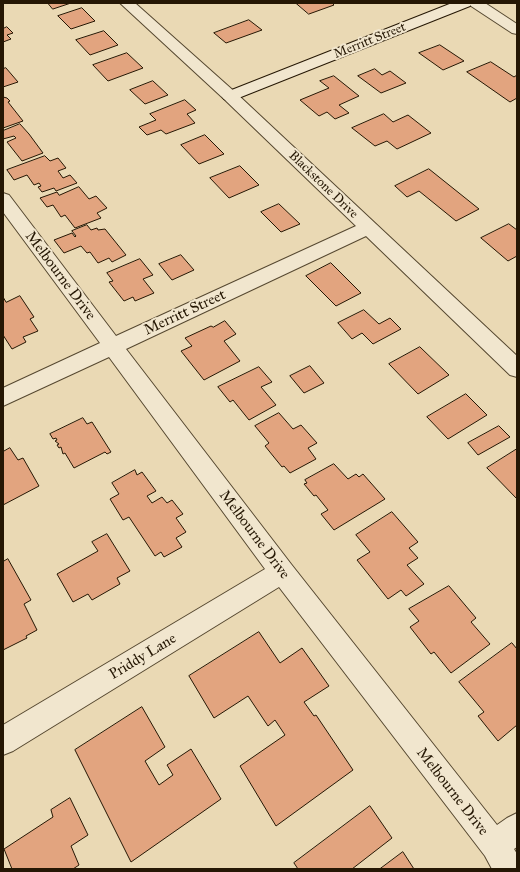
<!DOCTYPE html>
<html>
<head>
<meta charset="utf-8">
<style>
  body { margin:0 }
  #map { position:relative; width:520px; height:872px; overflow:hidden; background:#ead9b4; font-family:"IM FELL Great Primer",serif }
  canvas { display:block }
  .frame { position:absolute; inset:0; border:4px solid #251704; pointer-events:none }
</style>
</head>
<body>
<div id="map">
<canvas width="520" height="872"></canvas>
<div class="frame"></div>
</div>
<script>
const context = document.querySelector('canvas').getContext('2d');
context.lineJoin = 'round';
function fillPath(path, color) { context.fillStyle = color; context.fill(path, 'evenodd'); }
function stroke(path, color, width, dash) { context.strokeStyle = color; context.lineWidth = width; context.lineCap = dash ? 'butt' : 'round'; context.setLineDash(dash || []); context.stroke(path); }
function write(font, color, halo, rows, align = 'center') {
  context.font = font + ' "IM FELL Great Primer",serif'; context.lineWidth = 4; context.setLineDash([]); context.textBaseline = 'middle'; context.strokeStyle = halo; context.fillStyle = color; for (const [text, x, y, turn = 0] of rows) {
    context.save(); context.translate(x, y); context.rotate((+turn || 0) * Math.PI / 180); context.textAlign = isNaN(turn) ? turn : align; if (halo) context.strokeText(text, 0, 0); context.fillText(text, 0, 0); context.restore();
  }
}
const building = new Path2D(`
  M48,3H71L53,9Z
  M296,3H332L334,5L309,14Z
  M82,8L95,21L71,29L58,16Z
  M249,20L262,30L226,43L214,33Z
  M7,27L13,33L7,35L11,39L3,42V29Z
  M104,31L118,45L90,55L76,40Z
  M440,45L464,61L443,70L419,53Z
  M127,53L143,68L108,81L93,65Z
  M491,62L514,77L517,75V98L510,102L467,72Z
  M6,68L18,82L3,87V69Z
  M375,69L382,75L390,71L406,83L381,93L358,76Z
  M334,76L359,96L339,105L349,113L335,119L327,112L319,116L300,100L329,88L320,81Z
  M153,81L168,95L145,104L130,90Z
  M3,97L7,98L10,101L8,102L23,121L3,128Z
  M185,100L196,110L187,114L195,123L166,134L161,130L147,135L139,127L156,120L150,114Z
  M384,114L393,122L408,115L431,133L397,149L387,141L375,146L352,128Z
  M20,124L29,134L43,153L22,161L7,142L16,138L14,136L3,139V131Z
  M205,135L224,154L199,164L181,145Z
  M45,156L50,161L58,158L66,168L58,171L63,178L70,175L77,183L56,191L54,188L42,192L38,187L41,186L39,183L34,185L27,175L14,180L7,170Z
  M240,166L259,185L229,198L210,178Z
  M429,169L479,209L456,221L419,191L407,197L395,186Z
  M79,187L89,199L96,196L107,208L97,213L101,218L75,228L65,215L61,217L53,205L47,207L40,198L57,192L59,195Z
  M279,204L300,224L281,232L261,212Z
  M509,224L517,230V256L508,261L481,238Z
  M87,225L91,230L97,228L98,230L105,229L126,255L112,262L109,258L98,263L90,252L87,253L81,246L64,253L54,240L72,233L75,237L76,236L72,231Z
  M181,255L194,270L172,280L159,264Z
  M140,259L153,275L143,279L154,293L135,301L133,297L124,301L109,282L113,281L107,273Z
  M331,263L361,293L336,306L306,276Z
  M20,296L34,317L30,319L38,331L23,337L26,342L12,349L3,335V297L6,302Z
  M364,310L379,324L390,318L401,329L373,344L362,333L352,339L338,323Z
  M225,321L236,334L224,341L240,361L204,380L181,351L192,346L185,338L211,326L213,327Z
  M420,347L449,375L418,394L389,364Z
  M310,366L324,383L304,393L290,376Z
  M259,367L272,382L261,387L276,405L249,420L233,400L230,402L218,387Z
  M466,394L487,415L448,439L427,417Z
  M279,413L293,429L301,425L317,443L308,448L316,459L290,473L284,466L282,467L265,446L269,443L255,426Z
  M83,418L87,424L92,422L111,452L107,454L105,452L74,468L65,453L63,454L61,447L59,448L57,445L59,444L55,441L57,440L56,438L53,439L50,434Z
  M499,426L510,437L478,455L468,443Z
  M10,448L18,460L23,458L39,486L3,505V452Z
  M517,449V499L487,468Z
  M334,464L348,479L356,474L359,477L363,474L385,499L334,530L321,514L328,510L316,495L314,496L304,484L307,483L305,480Z
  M135,470L137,475L142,472L156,491L147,496L152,503L162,497L167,503L172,500L183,514L176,518L186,532L176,538L182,547L164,557L161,552L155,556L129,517L123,520L110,499L119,494L112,483Z
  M392,512L418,542L409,548L418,558L407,565L424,584L406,596L401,590L388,599L357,560L370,552L356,535Z
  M107,534L130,571L117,578L120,584L92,600L88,594L73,602L57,574L98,551L92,542Z
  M8,559L31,600L24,604L37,630L26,636L27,638L3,650V562Z
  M449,586L476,618L471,622L490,644L451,673L434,652L431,654L410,627L419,621L409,609Z
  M259,632L280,663L302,648L329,686L304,702L314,716L316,715L353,770L276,826L240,766L285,735L275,720L268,726L248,696L214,718L189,676Z
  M512,643L517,649V725L498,741L478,716L484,712L459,682Z
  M142,707L165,747L145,761L159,785L173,775L167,765L191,749L221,799L131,862L75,750Z
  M70,798L88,835L71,846L79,865L73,869H12L4,849L53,817L51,810Z
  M370,806L392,838L352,869H298L294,863Z
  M403,852L414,869H380Z`);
const street = new Path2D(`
  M120,3H135L236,93L517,356V377L510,375L366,236L126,349L291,564L497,825L507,818L517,813V847L514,849L517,854V869H492L485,856L279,587L13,751L3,755V725L265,569L109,357L3,406V388L100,343L3,212V193L9,195L116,336L356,226L224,99Z
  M469,3H485L517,24V34L512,33L471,6Z`);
const secondary = new Path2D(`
  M452,3H472L470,6L236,99L230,101L224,99L222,96L224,93Z`);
const farStreetnames = [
  ["Merritt Street",370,41,-22],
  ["Blackstone Drive",323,185,44]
];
const streetNames = [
  ["Melbourne Drive",60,276,53],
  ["Merritt Street",185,313,-25],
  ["Melbourne Drive",254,535,53],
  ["Priddy Lane",143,657,-31],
  ["Melbourne Drive",452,792,52]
];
fillPath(building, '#e2a47f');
stroke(building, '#251704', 1);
stroke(street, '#564830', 2);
stroke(secondary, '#251704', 2);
fillPath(street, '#f1e6ce');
fillPath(secondary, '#f1e6ce');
write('13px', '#251704', '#f1e6ce', farStreetnames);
write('15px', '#251704', '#f1e6ce', streetNames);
</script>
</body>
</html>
